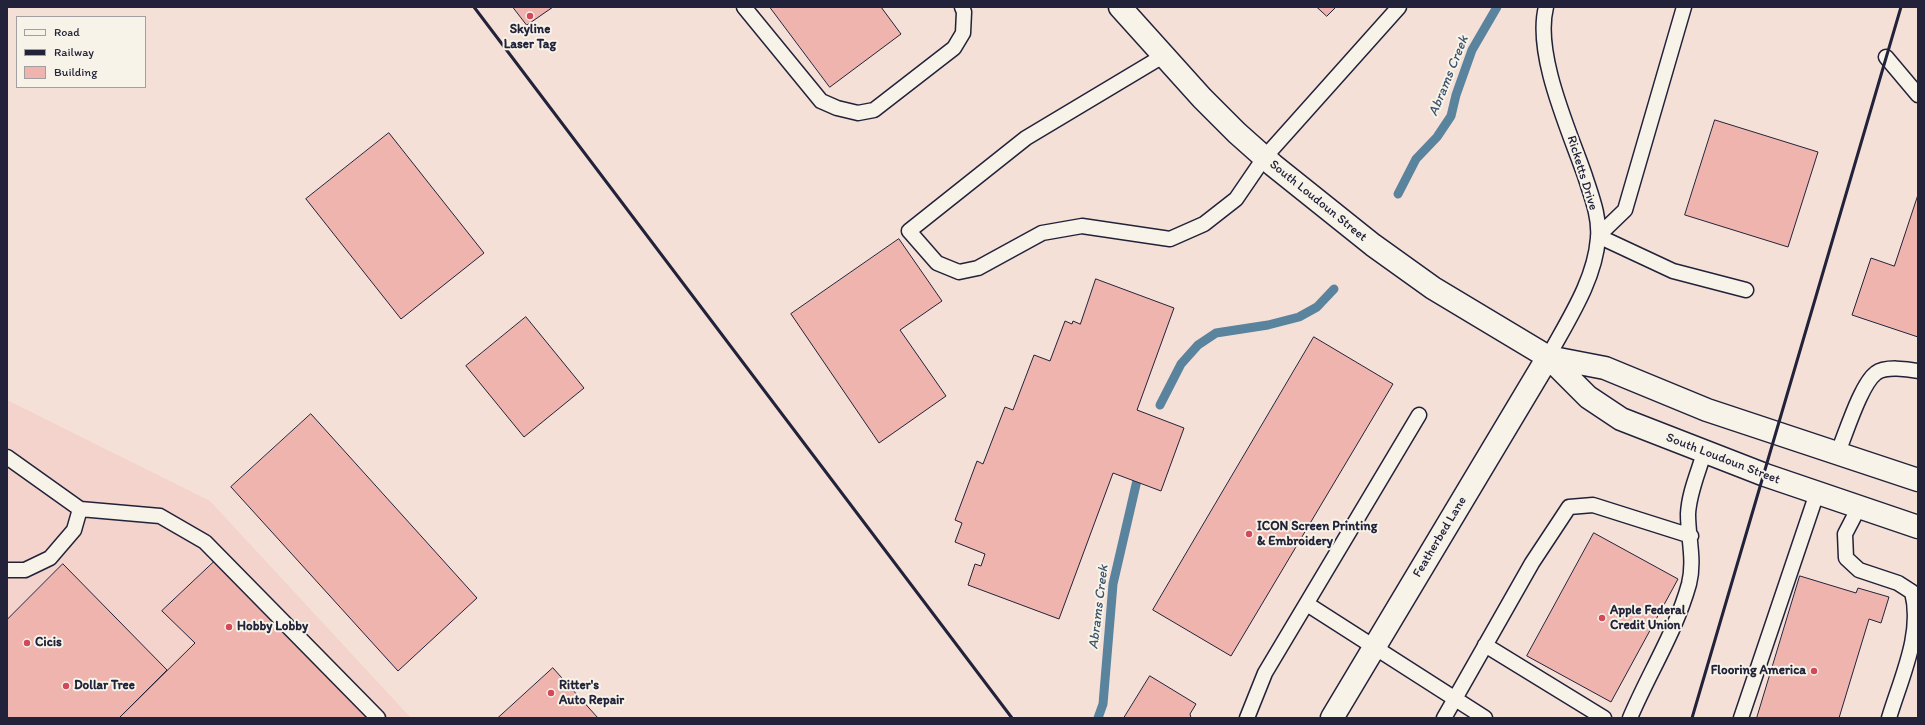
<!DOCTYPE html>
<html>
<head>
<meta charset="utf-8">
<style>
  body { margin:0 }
  #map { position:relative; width:1925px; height:725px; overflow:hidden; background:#f5e0d7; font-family:Itim,sans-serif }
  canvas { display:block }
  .frame { position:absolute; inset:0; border:8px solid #22223b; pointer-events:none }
  .legend { position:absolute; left:16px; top:16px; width:130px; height:72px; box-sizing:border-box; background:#f7f3e8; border:1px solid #a29fa3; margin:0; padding:5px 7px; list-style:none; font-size:12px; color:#22223b }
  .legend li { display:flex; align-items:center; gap:8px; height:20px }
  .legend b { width:20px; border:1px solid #a29fa3 }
</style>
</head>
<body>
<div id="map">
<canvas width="1925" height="725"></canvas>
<div class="frame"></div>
<ul class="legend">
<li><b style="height:5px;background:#f7f3e8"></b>Road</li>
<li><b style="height:5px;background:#22223b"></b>Railway</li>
<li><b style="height:11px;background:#efb4ae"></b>Building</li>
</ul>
</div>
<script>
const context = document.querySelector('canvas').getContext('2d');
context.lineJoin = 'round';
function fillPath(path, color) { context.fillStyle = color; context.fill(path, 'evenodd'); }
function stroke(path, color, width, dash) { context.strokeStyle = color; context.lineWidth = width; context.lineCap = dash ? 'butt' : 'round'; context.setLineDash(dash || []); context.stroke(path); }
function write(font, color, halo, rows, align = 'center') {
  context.font = font + ' Itim,sans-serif'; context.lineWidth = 4; context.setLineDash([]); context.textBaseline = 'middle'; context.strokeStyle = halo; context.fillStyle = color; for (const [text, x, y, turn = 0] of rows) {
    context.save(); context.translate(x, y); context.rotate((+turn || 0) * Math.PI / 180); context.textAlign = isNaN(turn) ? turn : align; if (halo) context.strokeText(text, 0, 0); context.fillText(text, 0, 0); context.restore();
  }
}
const built = new Path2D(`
  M7,400L210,501L411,718H7Z`);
const stream = new Path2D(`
  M1398,194L1416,159L1437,137L1451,116L1456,95L1472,50L1497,7
  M1160,405L1181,364L1198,345L1216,333L1268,325L1299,317L1317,307L1334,289
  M1098,718L1103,704L1113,584L1138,476`);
const building = new Path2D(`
  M513,7H553L527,25Z
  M770,7H881L901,34L830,87Z
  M1317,7H1336L1327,16Z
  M1715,120L1818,152L1788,247L1685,215Z
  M389,133L484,253L401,319L306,199Z
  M1918,195V337L1852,315L1871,258L1894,266Z
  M899,239L942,301L900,330L946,396L879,443L791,314Z
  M1096,279L1174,308L1137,410L1184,428L1161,491L1113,473L1059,619L968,585L975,564L981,566L985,554L955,542L962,523L955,520L977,461L983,464L1005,407L1013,410L1034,355L1050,361L1065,321L1072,324L1073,321L1080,324Z
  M526,317L584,388L524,437L466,366Z
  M1314,337L1393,384L1231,656L1153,610Z
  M311,414L477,598L398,671L231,487Z
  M1594,533L1678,579L1611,702L1527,656Z
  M215,561L369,718H119L195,643L162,611Z
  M63,564L167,670L119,718H7V620Z
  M1800,576L1856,593L1858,588L1889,597L1881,623L1869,619L1839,718H1757Z
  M553,668L598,718H498Z
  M1150,676L1196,704L1190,714L1191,718H1124Z`);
const lane = new Path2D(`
  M744,7L821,101L837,108L858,113L874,110L954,48L963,33L964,12L962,7
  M1546,7C1534,54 1569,130 1585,176C1591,195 1600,217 1598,238C1595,280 1568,320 1548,357
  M1684,7L1625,210L1598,236L1673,271L1746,290
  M1163,56L1026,138L909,231L937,263L959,272L978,268L1042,233L1082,226L1170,239L1204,224L1236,199L1264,158L1399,7
  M1886,57L1918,95
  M1838,452C1846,433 1861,384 1876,373C1885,366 1908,369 1918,371
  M7,457L80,509L74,530L50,558L25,570H7
  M1859,507L1845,534L1846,558L1859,570L1898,583L1912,592C1923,633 1901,678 1889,718
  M80,509L160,516L205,542L378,718
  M1307,604L1485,718
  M1485,645L1604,718
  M1247,718L1265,673L1419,415
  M1444,718L1532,563L1569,507L1593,505L1691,536
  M1630,718C1649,673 1676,631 1689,584C1695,560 1688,538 1688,514C1689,493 1698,473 1704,453
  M1741,718L1817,493`);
const secondary = new Path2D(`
  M1120,7L1202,98L1237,133L1273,165L1373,245L1433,288L1548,357L1588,397L1621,419L1765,475L1918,527
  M1548,357L1605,368L1707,410L1918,480
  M1332,718L1548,357`);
const rail = new Path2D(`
  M474,7L1012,718
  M1692,718L1901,7`);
const markers = [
  [530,16,4,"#d1495b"],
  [1249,534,4,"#d1495b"],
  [1602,618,4,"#d1495b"],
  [229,627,4,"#d1495b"],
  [27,643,4,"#d1495b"],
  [1814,671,4,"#d1495b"],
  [66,686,4,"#d1495b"],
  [551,693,4,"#d1495b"]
];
const poiNames = [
  ["Skyline",530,30,"center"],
  ["Laser Tag",530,45,"center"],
  ["ICON Screen Printing",1257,527],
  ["& Embroidery",1257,542],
  ["Apple Federal",1610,611],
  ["Credit Union",1610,626],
  ["Hobby Lobby",237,627],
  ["Cicis",35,643],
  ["Flooring America",1806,671,"right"],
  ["Dollar Tree",74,686],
  ["Ritter's",559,686],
  ["Auto Repair",559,701]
];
const streetNames = [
  ["Ricketts Drive",1582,173,73],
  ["South Loudoun Street",1318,201,39],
  ["South Loudoun Street",1723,459,21],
  ["Featherbed Lane",1440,537,-59]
];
const waterNames = [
  ["Abrams Creek",1449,76,-68],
  ["Abrams Creek",1099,607,-83]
];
fillPath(built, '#f3d3cb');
stroke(stream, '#5a839e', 9);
fillPath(building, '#efb4ae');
stroke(building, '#22223b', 1);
stroke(lane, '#22223b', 17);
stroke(secondary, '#22223b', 25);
stroke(lane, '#f7f3e8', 14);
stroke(secondary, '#f7f3e8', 22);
stroke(rail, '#22223b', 3);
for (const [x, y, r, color] of markers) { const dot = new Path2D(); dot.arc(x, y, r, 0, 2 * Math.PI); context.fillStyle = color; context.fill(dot); stroke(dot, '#f7f3e8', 1.5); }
write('bold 13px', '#22223b', '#f7f3e8', poiNames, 'left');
write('13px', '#22223b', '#f7f3e8', streetNames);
write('italic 14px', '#3e536d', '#f7f3e8', waterNames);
</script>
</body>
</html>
